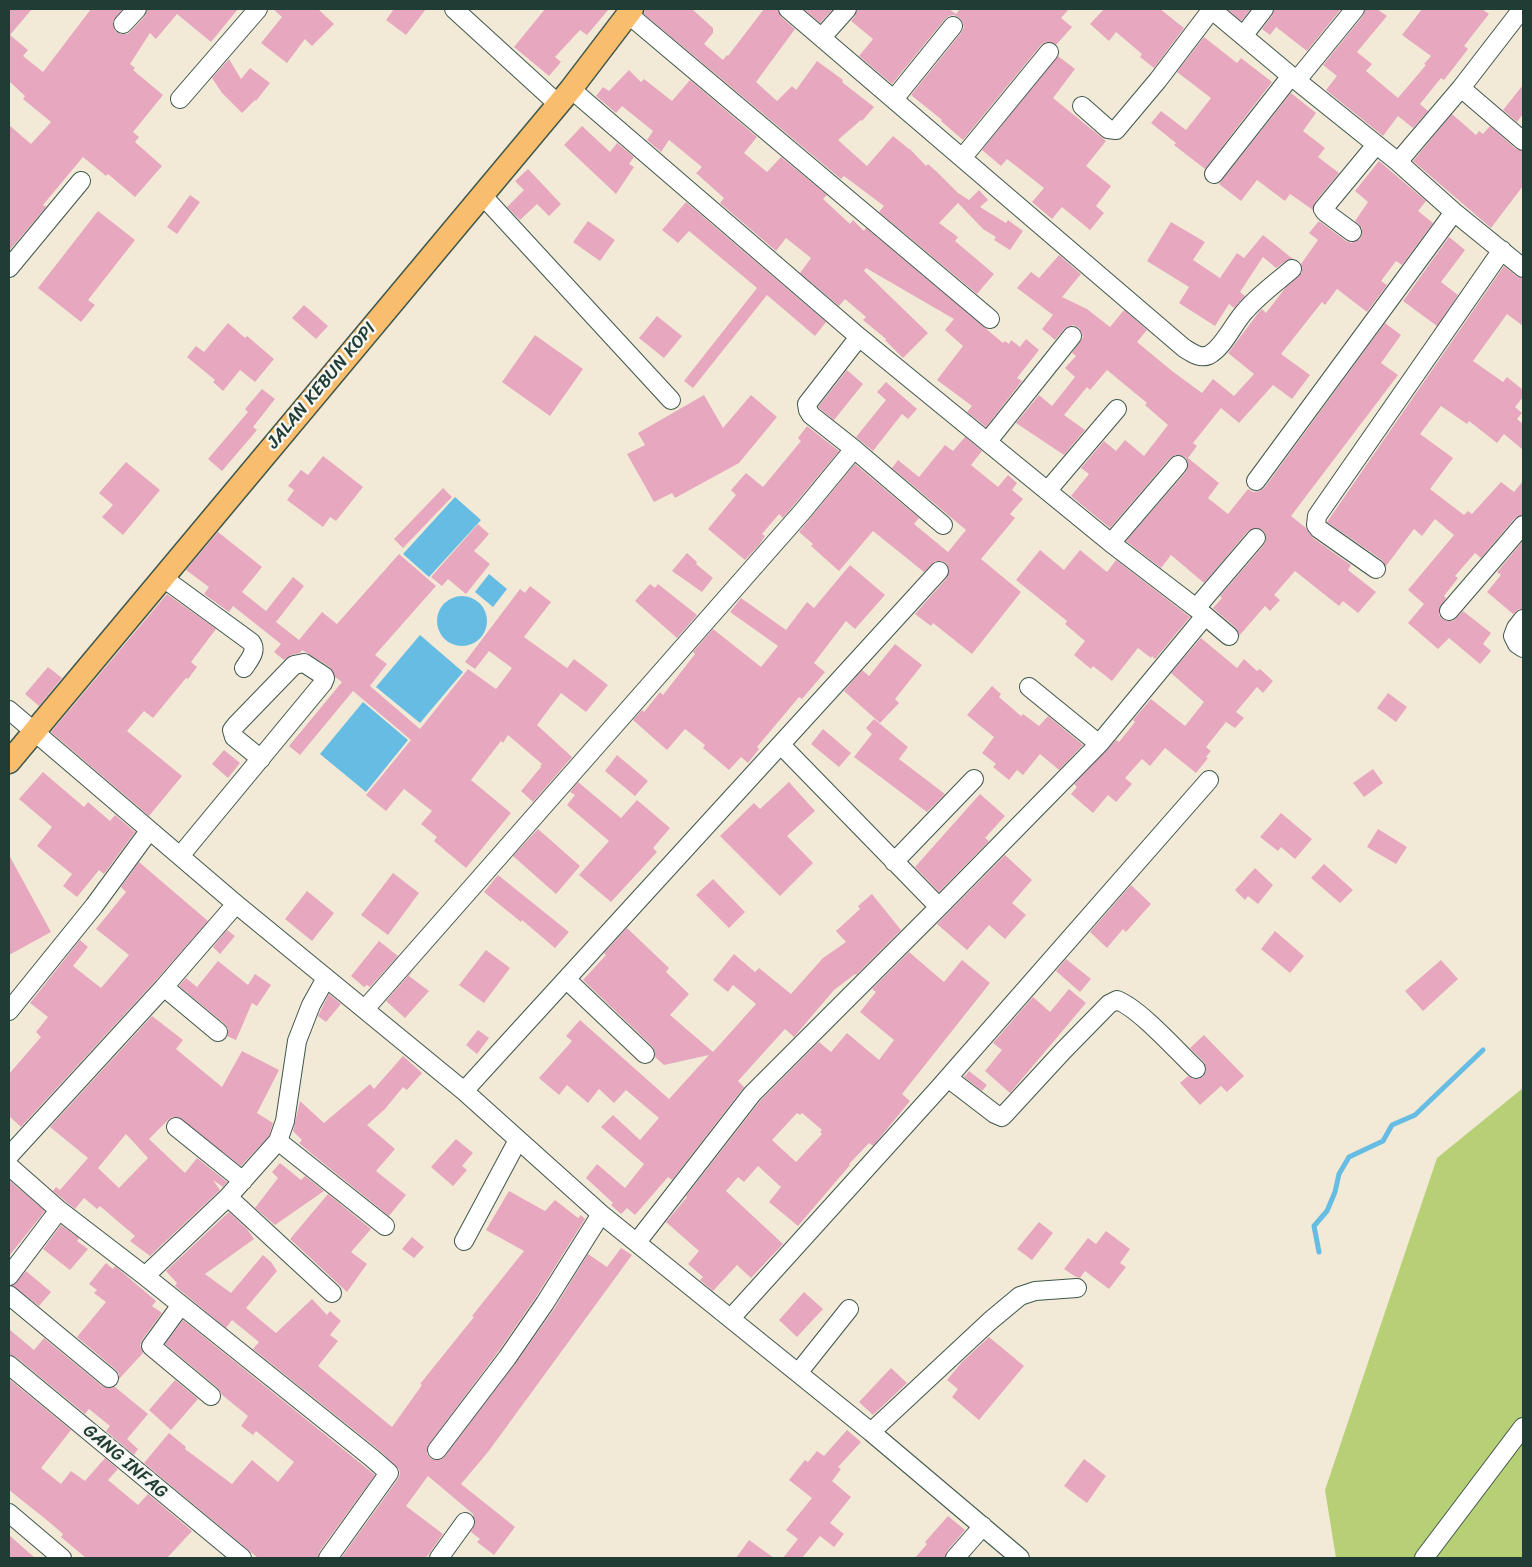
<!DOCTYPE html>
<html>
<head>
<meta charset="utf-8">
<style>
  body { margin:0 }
  #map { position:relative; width:1532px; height:1567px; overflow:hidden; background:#f2ead7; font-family:Sriracha,sans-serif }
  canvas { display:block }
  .frame { position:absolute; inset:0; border:10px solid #1f3d34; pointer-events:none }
</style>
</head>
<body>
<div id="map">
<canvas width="1532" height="1567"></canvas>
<div class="frame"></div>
</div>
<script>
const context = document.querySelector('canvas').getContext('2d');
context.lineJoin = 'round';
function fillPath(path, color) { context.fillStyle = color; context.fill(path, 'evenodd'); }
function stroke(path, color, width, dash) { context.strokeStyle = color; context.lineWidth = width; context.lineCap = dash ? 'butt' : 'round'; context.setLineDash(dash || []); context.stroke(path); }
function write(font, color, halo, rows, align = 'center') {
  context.font = font + ' Sriracha,sans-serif'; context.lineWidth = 5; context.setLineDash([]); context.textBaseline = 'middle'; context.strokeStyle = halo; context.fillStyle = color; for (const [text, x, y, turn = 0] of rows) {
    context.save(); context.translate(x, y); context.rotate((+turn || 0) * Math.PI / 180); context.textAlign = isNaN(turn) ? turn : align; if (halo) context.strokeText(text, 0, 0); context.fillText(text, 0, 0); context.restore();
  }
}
const green = new Path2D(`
  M1523,1088V1558H1336L1325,1490L1437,1158Z`);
const water = new Path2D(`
  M455,497L481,520L429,577L403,554Z
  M489,574L507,589L493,607L475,592Z
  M437 621a25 25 0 1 1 50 0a25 25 0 1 1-50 0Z
  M420,635L463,672L420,723L376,687Z
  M363,702L408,740L366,792L320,754Z`);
const stream = new Path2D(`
  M1319,1252L1314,1226L1327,1211L1335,1192L1339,1174L1349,1157L1383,1141L1392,1125L1415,1115L1483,1050`);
const building = new Path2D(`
  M9,9H32L10,35L28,50L23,56L43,72L91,9H123L113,22L115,31L121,34H127L131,31L145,16L147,9H238L211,42L177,14L156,39L150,33L130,64L135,68L133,70L163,95L133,132L139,137L135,142L162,166L135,197L108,174L106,176L83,157L43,205L46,207L9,251V125L31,144L51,122L23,99L25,96L9,81Z
  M273,9H318L334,24L312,46L305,39L287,63L261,43L282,17Z
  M394,9H426L406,35L386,20Z
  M545,9H609L587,35L580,30L555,57L561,62L549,76L514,47Z
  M645,9H692L713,28V33L704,44L723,60L727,55L728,56L764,9H778L781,17L795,29L756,82L777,101L792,86L796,90L817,61L843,80L842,82L874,107L862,121L861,120L838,140L867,166L893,136L909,149H910L926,166L928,164L938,173L958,193L969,200L979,190L988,200L980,207L1006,223L1008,220L1023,231L1010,250L994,240L996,237L983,229L958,203L939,223L958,237L955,241L994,274L977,294L879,212L884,206L844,176L841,179L644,14Z
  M804,9H833L820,23Z
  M857,9H949L956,14L960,9H1069L1061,18L1072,27L1056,45L1050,42H1045L1041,45L963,140L941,121L942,120L911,95L961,33L964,27L960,18L954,15L949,16L945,19L892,84L859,56L873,39L851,21L855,16Z
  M1104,9H1160L1184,28L1154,68L1140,57L1142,54L1116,32L1109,41L1090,24Z
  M1227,9H1251L1241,21Z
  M1274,9H1341L1307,51L1276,27L1270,35L1262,29L1272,16Z
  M1365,9H1377L1387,16L1357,52L1372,64L1366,71L1398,98L1426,65L1424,64L1431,56L1402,35L1422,9H1482L1489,14L1464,46L1468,49L1444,80L1441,78L1420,104L1428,111L1413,128L1398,116L1383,136L1326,90L1337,76L1323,65L1363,16Z
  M1204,37L1237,63L1241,58L1272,82L1205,169L1174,145L1176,143L1151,123L1161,111L1186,130L1211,98L1177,72Z
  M1058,56L1075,69L1053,98L1106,141L1086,166L1111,186L1096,206L1104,213L1090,230L1062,207L1052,219L1032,202L1044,188L1007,159L1001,166L982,150Z
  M229,59L241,79L250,68L270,83L256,101L255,100L242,113L222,93L212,78Z
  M629,70L641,82L644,79L672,101L690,80L757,137L744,153L767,172L781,157L827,195L823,199L850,224L853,220L864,231L866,228L1003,343L1005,341L1009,344L1011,340L1020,347L1026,339L1039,350L1017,378L1022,381L986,427L967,412L972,406L937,380L963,346L945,330L954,319L866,268L864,271L928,333L903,358L885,340L886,339L863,320L866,317L845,299L839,306L800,273L811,258L786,238L776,251L720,203L724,198L696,173L702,167L669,140L661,152L647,140L653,131L622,106L616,113L596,96L603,87L609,91Z
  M1523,85V114L1517,122L1503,110Z
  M1291,93L1316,113L1303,131L1325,148L1318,157L1339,173L1315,202L1313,210L1290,194L1285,201L1257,180L1241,201L1219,184Z
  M1452,114L1476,135L1479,131L1483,134L1490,126L1516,149L1523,151V186L1491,228L1413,161Z
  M582,126L610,152L617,143L634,157L629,164L634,167L616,194L564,145Z
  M1379,161L1426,201L1418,211L1433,223L1402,265L1396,261L1381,281L1387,285L1367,312L1337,289L1325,305L1322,302L1281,354L1310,375L1292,399L1273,385L1239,423L1221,408L1193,443L1197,446L1188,458L1219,483L1208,498L1228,514L1248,489L1253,492L1260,491L1265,487L1385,323L1401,335L1381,363L1398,375L1291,516L1306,528L1313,538L1351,565L1348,570L1376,592L1358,613L1343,601L1339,606L1295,571L1274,595L1280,600L1270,611L1265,606L1239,636L1236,628L1213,608L1222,598L1220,596L1264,545L1266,539V534L1262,530L1257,528L1248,531L1204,583L1171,555L1161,568L1126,541L1186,472L1188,462L1185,457L1180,455H1175L1170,458L1110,528L1071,496L1089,474L1081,468L1104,441L1116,451L1125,440L1144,456L1168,425L1145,405L1147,403L1107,370L1090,390L1087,387L1064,415L1085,430L1064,455L1016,423L1039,395L1052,406L1075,377L1065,368L1076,356L1072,353L1083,337L1079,328L1073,325L1064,329L1055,340L1042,329L1053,315L1017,288L1031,272L1039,278L1059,255L1081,274L1062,297L1087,309L1110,327L1124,310L1147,330L1137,342L1172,371L1202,393L1213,379L1234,396L1254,374L1228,353L1259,312L1262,309L1266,313L1286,287L1302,273L1301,264L1318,240L1309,233L1319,221L1346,241L1351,243L1360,239L1362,234V228L1355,221L1368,202L1355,191Z
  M528,169L561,204L549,216L537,204L520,220L507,207L524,190L515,181Z
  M190,195L200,202L177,234L167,227Z
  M686,202L826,322L815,336L767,295L693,388L684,381L757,288L689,231L678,243L662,230Z
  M98,211L135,240L88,300L95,305L81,322L38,288Z
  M588,221L615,240L600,261L573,242Z
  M1171,222L1205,242L1193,260L1220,278L1237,253L1244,258L1263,235L1293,259L1286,261L1276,268L1263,257L1240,292L1245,296L1234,308L1229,304L1215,326L1179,303L1189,287L1147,261Z
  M1449,237L1465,250L1441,282L1458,295L1437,326L1403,301Z
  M1504,266L1516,276L1523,279V326L1507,314L1473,361L1503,382L1507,377L1523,390V397L1515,407L1522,413L1517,419L1523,424V450L1504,434L1497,443L1469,421L1467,424L1441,406L1420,434L1453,458L1430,489L1464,515L1468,511L1472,514L1501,482L1514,492L1523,481V515L1515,518L1481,558L1475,553L1455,576L1458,578L1444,596L1446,598L1439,609V615L1442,619L1448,621H1453L1463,611L1491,633L1483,644L1491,651L1480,664L1449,638L1438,649L1408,623L1424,604L1408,590L1454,535L1435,519L1422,536L1414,529L1386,566L1382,560L1327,522Z
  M304,305L328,326L316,339L292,318Z
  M657,316L682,336L664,358L639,338Z
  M228,323L245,338L247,336L274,359L255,382L240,370L223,391L213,382L215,380L187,357L196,346L204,352Z
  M535,335L583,369L550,416L502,382Z
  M847,370L863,384L834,420L818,407Z
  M886,382L917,409L908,419L902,414L873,451L856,437L886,400L877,392Z
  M262,389L275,399L253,427L257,430L222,471L208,459L248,412L245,409Z
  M704,395L723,428L751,395L777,417L739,463L675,498L672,493L654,502L627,454L645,445L638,433Z
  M807,426L839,451L783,518L779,514L762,534L765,536L759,545L745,560L708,529L736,495L731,490L746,473L763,487L801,441L798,438Z
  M965,437L982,451L971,465L998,487L1008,475L1017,483L1012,490L1023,499L1010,514L1015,518L981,559L1021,592L972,654L933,623L931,626L915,614L947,578L949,568L946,563L941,561H935L924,572L873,531L839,571L811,546L813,544L799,532L855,464L919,518L914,524L948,552L966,530L892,468L898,460L919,477L945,445L953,451Z
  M323,456L363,487L336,521L330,517L323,527L287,500L294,490L288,486L301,470L308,475Z
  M126,462L160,490L123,535L102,517L113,505L99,493Z
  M443,488L452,497L403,548L394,539Z
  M478,524L489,534L474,551L490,564L466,594L448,579L442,586L431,577Z
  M218,532L262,567L242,592L266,611L293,577L304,586L276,622L299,640L322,612L337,624L399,554L436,586L375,655L387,664L370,686L420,729L468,669L496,689L512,668L489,651L475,669L465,662L520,589L525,593L530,586L551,602L524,637L567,668L574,659L608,685L586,712L561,693L537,725L572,757L533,802L521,791L541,767L540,766L542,764L508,735L503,743L501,741L471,780L511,813L466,868L434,841L437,837L421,824L432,811L404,789L386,811L366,795L411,740L353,691L300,755L289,746L342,682L335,677L330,667L302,650L300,653L291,655L284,660L274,652L281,644L233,606L229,612L204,594L209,587L186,570Z
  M1523,541V609H1519L1513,614L1487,592L1501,575L1497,572Z
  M1040,550L1064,570L1080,550L1107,572L1116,560L1190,617L1155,659L1152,656L1151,658L1138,648L1112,681L1093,666L1091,669L1074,655L1085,641L1065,624L1067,621L1016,580Z
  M687,553L697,562L696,564L713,578L702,592L672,571Z
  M850,565L885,595L855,629L846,621L814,663L825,672L802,699L799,697L757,747L759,749L748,763L741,757L729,770L703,748L705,745L685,729L667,750L633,720L642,710L644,712L660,692L663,695L695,654L693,652L713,629L761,667L778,646L730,612L741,598L786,630L807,602L814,608Z
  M650,584L655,588L658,584L697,615L677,638L635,601Z
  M167,594L216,629L191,662L197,667L188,679L186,678L153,718L144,711L127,731L182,776L149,816L51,732Z
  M1201,638L1237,668L1244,659L1257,671L1260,669L1273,681L1263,693L1257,687L1236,712L1244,718L1235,728L1226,722L1206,747L1211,751L1206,757L1208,758L1196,773L1165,748L1150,766L1142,759L1125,778L1132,784L1116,802L1108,795L1093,813L1071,794L1077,787L1074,784L1116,740L1119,742L1135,722L1133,720L1151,699L1185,726L1204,702L1171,673Z
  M895,644L922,665L895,699L899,703L880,723L844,691L862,670L869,676Z
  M48,667L62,678L39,706L25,694Z
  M992,686L1001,694L999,697L1021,716L1023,714L1039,726L1048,716L1083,745L1059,770L1040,754L1023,775L1017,770L1009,780L993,767L996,764L982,753L994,737L967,715Z
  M1388,693L1407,707L1396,722L1377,708Z
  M874,719L908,747L899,759L945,794L927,812L854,757L872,734L866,728Z
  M823,729L851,753L839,767L811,744Z
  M224,750L240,763L228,778L212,764Z
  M617,755L648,781L635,796L605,771Z
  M1373,769L1383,783L1364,797L1353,783Z
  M43,772L84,807L88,802L110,821L115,815L135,832L104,874L99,870L77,897L63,886L72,874L37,846L52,827L19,799Z
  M578,782L621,818L637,800L670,828L653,848L657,852L611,902L579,875L609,841L567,805L575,795L570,792Z
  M789,782L815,811L787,836L813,863L780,896L720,836L754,803L760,809Z
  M980,794L1005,816L985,838L989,841L939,892L915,867Z
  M1281,813L1312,839L1295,859L1281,847L1278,851L1260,837Z
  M538,829L580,866L556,894L513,856Z
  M1378,829L1407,847L1396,864L1367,847Z
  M9,855L51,932L9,955Z
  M1005,855L1032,880L1012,903L1026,915L1005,939L989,925L967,950L937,924Z
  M139,862L208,921L157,979L21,1127L9,1116V1074L41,1037L36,1032L48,1017L30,1003L80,940L88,947L73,966L101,988L129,955L96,929L126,892L121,887Z
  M1324,864L1353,890L1340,903L1311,878Z
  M1255,868L1273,885L1258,904L1248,896L1245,900L1235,890Z
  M393,873L419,893L388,935L361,915Z
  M498,875L569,932L555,948L522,920L521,922L484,892Z
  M713,879L745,912L729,928L696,895Z
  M1131,885L1151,904L1126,932L1123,929L1107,948L1090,932Z
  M307,891L334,913L312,941L285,919Z
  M872,894L901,930L856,975L855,974L834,990L794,1037L785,1029L738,1081L744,1087L672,1180L668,1177L635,1215L627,1208L621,1214L611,1205L613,1203L586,1178L597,1164L625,1188L644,1164L601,1127L613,1115L640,1140L659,1118L626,1090L614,1103L599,1089L588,1103L567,1085L559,1095L539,1078L572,1041L566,1036L580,1020L669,1099L709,1055L664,1065L655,1057V1051L652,1046L583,980L606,955L604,953L627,928L669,968L666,972L689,994L670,1015L713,1052L756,1004L733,985L728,992L713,980L734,954L755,972L759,968L791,994L823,958L846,942L836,931L860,909L858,906Z
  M227,930L235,936L220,954L213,947Z
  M1275,931L1304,956L1290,973L1261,949Z
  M379,941L398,956L370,987L367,985L364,987L351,976Z
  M486,950L510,968L484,1003L459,985Z
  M909,952L944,982L962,960L990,983L902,1094L910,1101L873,1146L869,1143L849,1164L850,1165L798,1226L769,1202L781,1187L758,1166L744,1182L738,1177L726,1191L783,1244L751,1278L737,1265L713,1291L700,1280L703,1277L688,1264L699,1251L666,1222L687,1197L686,1196L760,1101L819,1042L831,1052L847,1033L879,1060L894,1040L860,1012L876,992L872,989ZM797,1113L800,1115L802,1113L822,1130L820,1132L822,1134L796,1162L772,1140Z
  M1066,959L1091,979L1080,992L1056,971Z
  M1441,960L1458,979L1423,1011L1405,991Z
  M218,961L248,985L255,974L271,985L257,1006L252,1003L236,1040L227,1036L228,1029L225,1024L179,986L186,978L197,987Z
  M414,969L409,976L429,991L405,1018L386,1001Z
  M1069,989L1086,1003L1010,1093L985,1071L1002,1050L993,1043L1033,997L1050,1012Z
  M329,994L341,1004L326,1022L318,1016Z
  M152,1016L183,1040L176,1049L222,1087L242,1051L279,1070L257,1113L273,1123L269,1136L241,1166L178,1117H173L168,1120L149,1139L185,1173L197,1158L227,1182L223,1187L213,1180L220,1190L150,1256L130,1241L135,1236L100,1206L97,1209L84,1198L75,1209L53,1191L56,1187L60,1190L88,1158L50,1127ZM126,1134L148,1158L119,1188L98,1168Z
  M478,1030L489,1038L477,1054L466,1045Z
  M1204,1035L1244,1076L1227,1092L1221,1086L1200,1105L1180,1083L1188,1076L1193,1079H1198L1203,1077L1206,1072V1067L1204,1062L1190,1048Z
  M403,1056L422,1073L407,1090L403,1087L385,1109L367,1125L395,1149L376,1171L406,1195L389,1216L312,1154L299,1143L302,1140L293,1131L300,1101L324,1123L370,1084L374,1089Z
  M969,1071L987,1085L982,1091L964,1077Z
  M456,1139L473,1153L462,1166L467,1170L453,1186L431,1167Z
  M280,1163L301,1180L305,1176L324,1191L275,1225L255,1208L278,1178L272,1172Z
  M9,1180L45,1211L9,1256V1259Z
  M509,1191L545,1211L555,1200L578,1218L581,1215L585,1219L536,1297L498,1352L429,1444L427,1448V1454L431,1459L441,1460L445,1456L515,1364L554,1309L588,1254L607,1267L621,1248L632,1255L488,1452L461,1484L515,1527L494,1555L477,1542L480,1539L471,1532L475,1524L473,1514L428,1476L406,1506L443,1534L426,1558H341L398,1479L400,1474L399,1469L379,1450L253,1349L259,1342L232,1320L226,1328L175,1286L177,1283L166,1271L229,1212L247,1229L254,1239L205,1274L231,1293L263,1255L271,1262L277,1271L246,1308L276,1333L312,1299L327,1315L330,1311L341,1321L330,1335L338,1341L318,1366L392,1427L422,1385L420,1384L474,1317L472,1316L524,1251L486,1230Z
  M328,1194L371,1229L351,1252L367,1264L347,1292L290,1239Z
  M1039,1222L1053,1233L1032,1260L1017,1249Z
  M61,1225L79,1238L77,1241L88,1249L70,1270L43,1249Z
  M1106,1231L1130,1249L1120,1263L1126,1267L1109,1289L1085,1271L1080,1278L1076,1277L1064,1269L1088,1238L1096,1244Z
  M412,1237L424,1247L414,1258L402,1249Z
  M106,1263L113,1269L115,1266L156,1301L152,1306L162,1313L142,1340L140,1345L143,1353L119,1379V1374L116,1370L77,1337L106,1302L94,1293L97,1290L89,1284Z
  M26,1271L51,1292L39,1306L13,1286Z
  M804,1292L823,1309L797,1337L779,1320Z
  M183,1320L375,1475L319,1552L318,1558H258L144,1463L169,1433L186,1447L185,1449L232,1484L252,1460L278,1482L294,1462L256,1431L253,1435L241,1426L248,1416L221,1394L218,1388L165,1344Z
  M9,1329L34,1350L44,1338L102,1386L108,1388L115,1387L148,1414L127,1439L138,1449L134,1455L106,1431L110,1426L89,1409L85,1414L16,1357L9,1355Z
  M989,1337L1024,1366L979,1420L952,1397L958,1389L947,1380L962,1362Z
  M891,1368L907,1383L873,1415L859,1402Z
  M9,1379L71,1430L41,1468L61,1484L71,1471L85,1481L105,1458L118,1469L108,1480L138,1505L148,1494L192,1531L167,1558H86L61,1537L63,1534L48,1521L9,1490Z
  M175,1380L198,1399L171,1430L149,1410Z
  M847,1430L861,1442L838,1467L841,1469L832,1481L851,1497L830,1523L844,1534L834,1547L820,1536L802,1558H783L798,1539L786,1530L812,1498L789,1480L805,1460L808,1462L817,1451L824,1456Z
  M1084,1459L1106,1476L1087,1503L1064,1486Z
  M948,1516L965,1530L947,1551L945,1558H915L927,1544L925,1542Z
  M9,1535L35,1558H9Z
  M749,1540L774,1558H736Z`);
const minor = new Path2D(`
  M454,9L558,104
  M788,9L1184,348C1192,353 1200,359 1209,355C1224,347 1234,322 1246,310C1259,295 1277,282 1292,269
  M1211,9L1291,76L1398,162L1454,212L1523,268
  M628,14L990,319
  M123,24L137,9
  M1243,36L1264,9
  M822,37L847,9
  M1297,80L1355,9
  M1461,88L1523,141
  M571,89L859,337L1111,543L1196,608L1229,636
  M180,99L258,9
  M894,99L953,26
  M1082,106L1108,129L1116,130L1158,80L1212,9
  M963,157L1049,52
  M1398,162L1461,88L1522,9
  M1214,174L1291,76
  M482,195L671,400
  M1352,232L1325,212L1323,209L1376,145
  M9,268L81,181
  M859,337L807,404L808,410L811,415L854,449L943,525
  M988,441L1072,336
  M1256,481L1454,212
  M1048,490L1117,409
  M1111,543L1178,465
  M1376,569L1319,529L1316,525L1317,516L1502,250
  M162,577L251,642C258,651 249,660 244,668
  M1196,608L1256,538
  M1449,611L1523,525
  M1523,619L1516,628L1513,636L1517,644L1523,648
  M1029,687L1099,744
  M9,710L236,904L464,1091L601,1214L871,1432L1020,1558
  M180,856L323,683L325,678L324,676L304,663L294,665L236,725L232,730L234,737L261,759
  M894,862L974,779
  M939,907L1099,744L1205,616
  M567,980L645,1054
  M164,987L218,1032
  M365,1009L802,512L854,449
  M9,1011L94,906L149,831
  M948,1078L995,1114L1002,1117L1005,1114L1063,1051L1109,1004L1117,1000C1140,1009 1177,1051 1196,1069
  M464,1091L939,571
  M176,1127L243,1181
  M278,1141L385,1226
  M9,1156L164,987L236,904
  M9,1166L59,1210L145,1276L372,1458L389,1473L328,1558
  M228,1197L332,1293
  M464,1241L518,1140
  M637,1242L752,1094L939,907L781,745
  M9,1276L59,1210
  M145,1276L228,1197L278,1141L285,1121L297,1041L311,1005L326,978
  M9,1295L109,1378
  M181,1305L151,1346L211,1396
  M731,1318L939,1088L1209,780
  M9,1365L242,1558
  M798,1373L849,1309
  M871,1432L990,1321L1020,1296L1035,1291L1077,1288
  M437,1450L507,1358L545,1303L601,1214
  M9,1513L62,1558
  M439,1558L465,1522
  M955,1558L983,1526
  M1424,1558L1523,1427`);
const major = new Path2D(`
  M9,762L571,89L632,9`);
const streetNames = [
  ["JALAN KEBUN KOPI",322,386,-50],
  ["GANG INFAG",125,1462,40]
];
fillPath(green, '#b8d075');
fillPath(water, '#66bce2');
stroke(stream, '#66bce2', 5);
fillPath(building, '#e7a8bf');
stroke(minor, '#3f574c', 20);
stroke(major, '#3f574c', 25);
stroke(minor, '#fff', 18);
stroke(major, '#f9be6d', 22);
write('18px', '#1f3d34', '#f6f6f2', streetNames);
</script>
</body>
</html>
